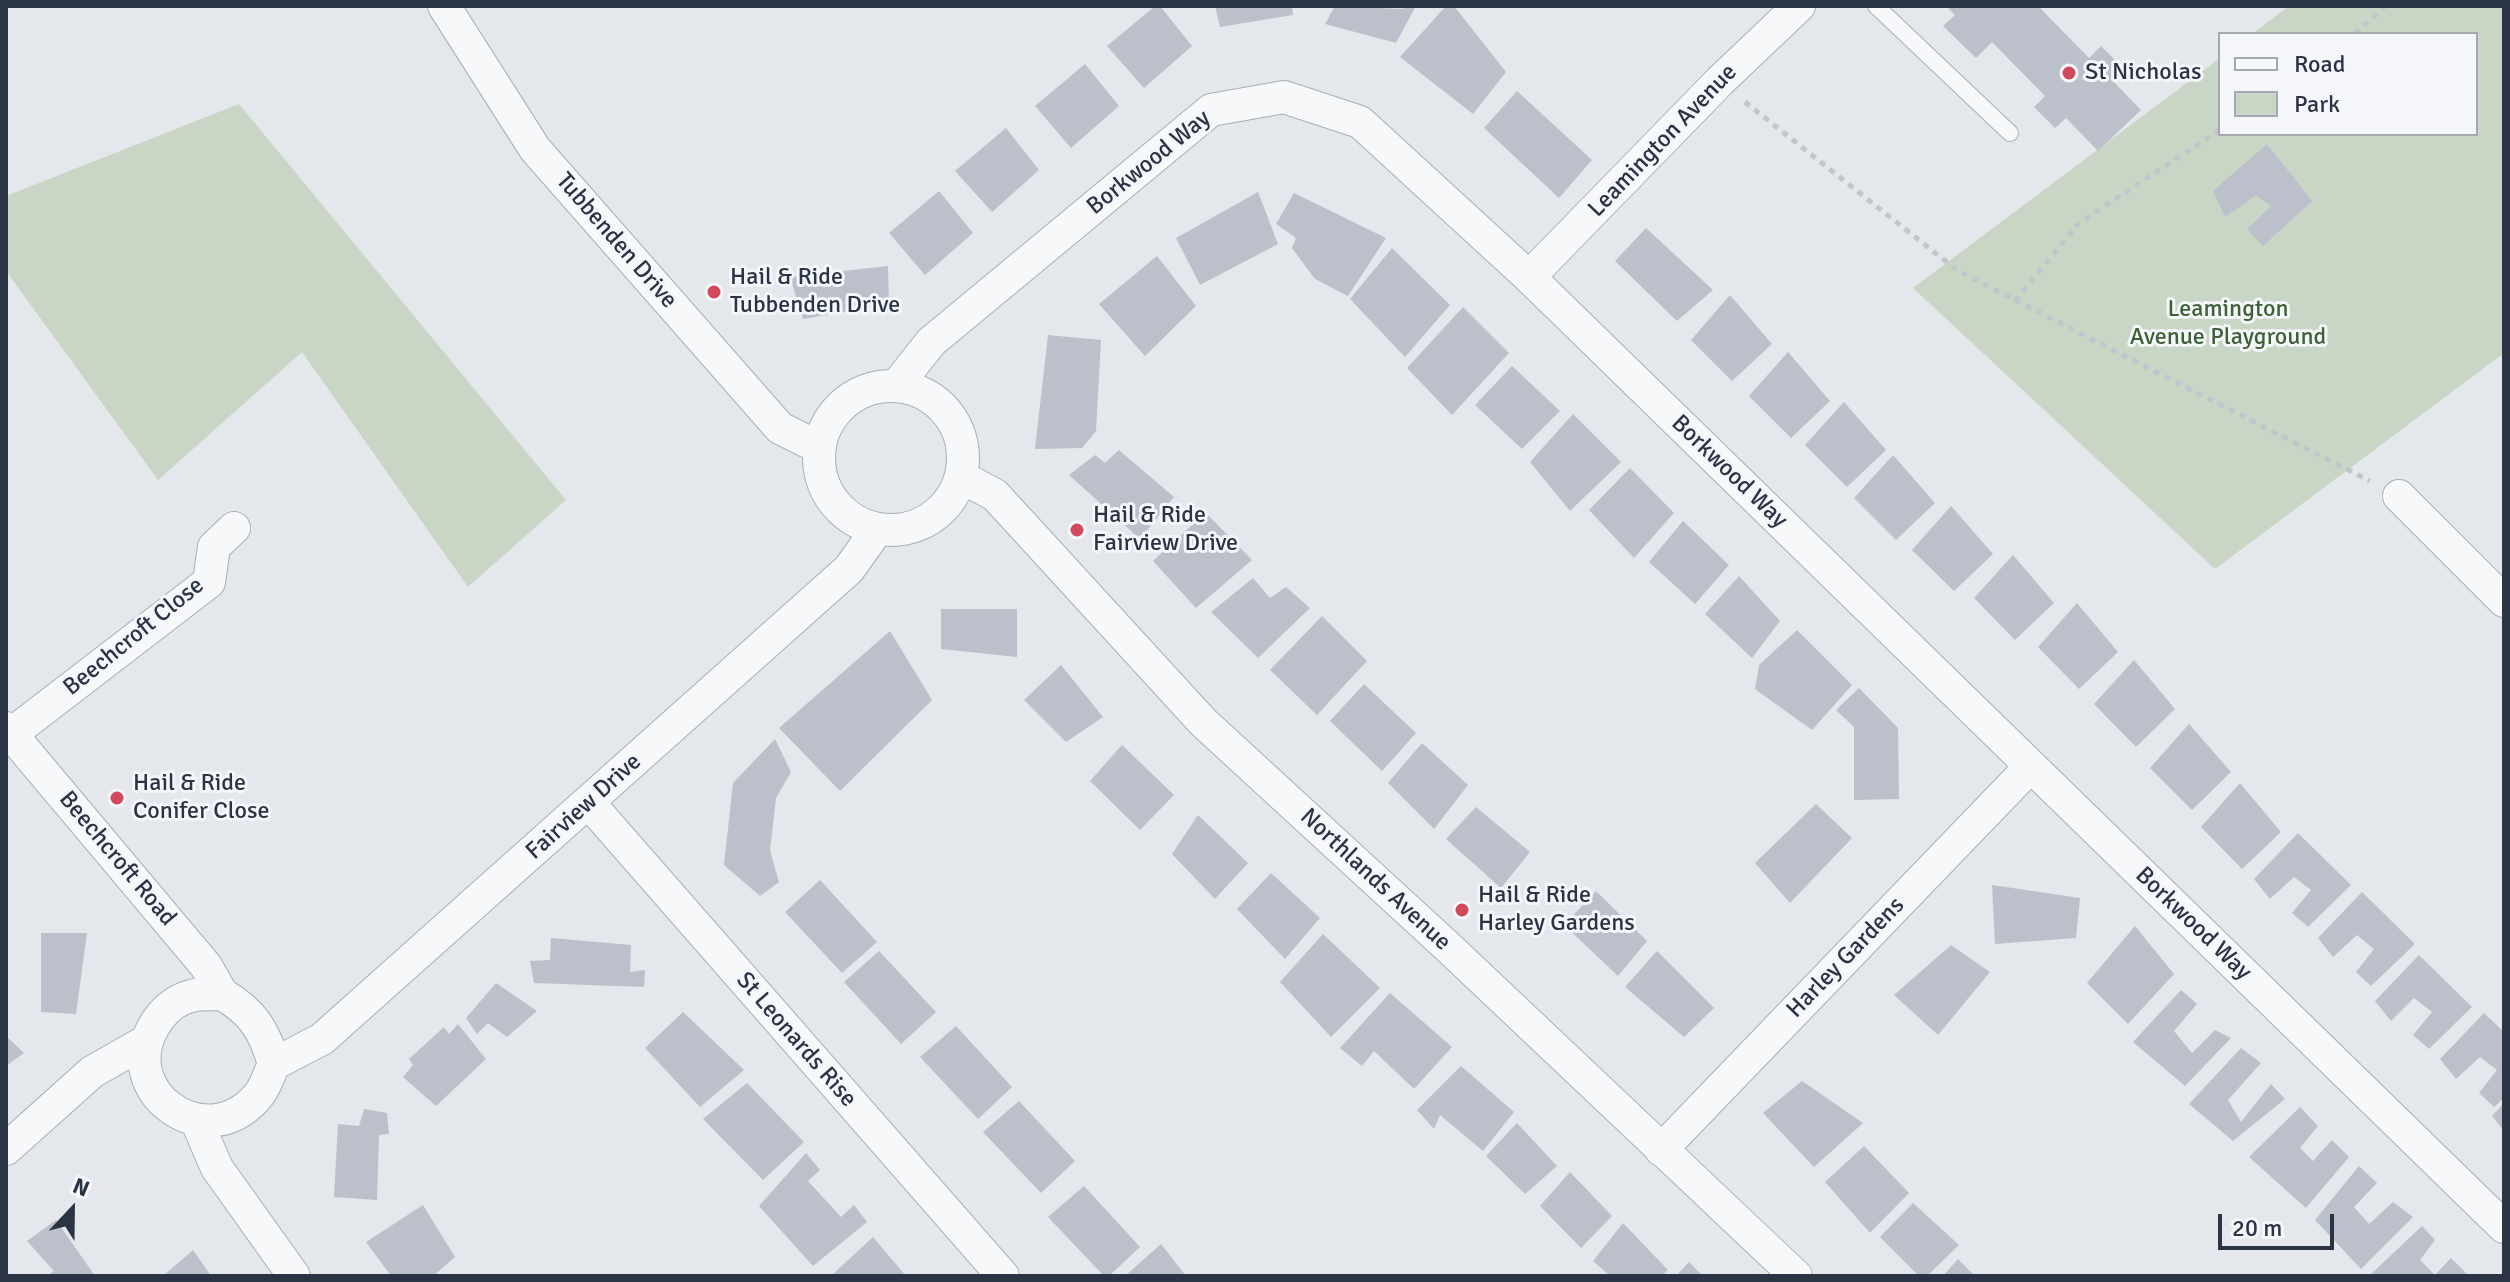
<!DOCTYPE html>
<html>
<head>
<meta charset="utf-8">
<style>
  body { margin:0 }
  #map { position:relative; width:2510px; height:1282px; overflow:hidden; background:#e4e7ec; font-family:Signika,sans-serif }
  canvas { display:block }
  .frame { position:absolute; inset:0; border:8px solid #2b3445; pointer-events:none }
  .legend { position:absolute; left:2218px; top:32px; width:260px; height:104px; box-sizing:border-box; background:#f4f6f9; border:2px solid #a4a8b1; margin:0; padding:10px 14px; list-style:none; font-size:24px; color:#2b3445 }
  .legend li { display:flex; align-items:center; gap:16px; height:40px }
  .legend b { width:40px; border:2px solid #a4a8b1 }
  .north { position:absolute; left:32px; top:1170px; width:80px; height:80px; -webkit-text-stroke:6px #f4f6f9; paint-order:stroke; rotate:22deg; font-size:22px; font-weight:700; line-height:32px; text-align:center; color:#2b3445 }
  .north::after { content:''; display:block; margin:auto; width:28px; height:36px; background:#2b3445; clip-path:polygon(50% 0,100% 100%,50% 72%,0 100%) }
  .scale { position:absolute; left:2218px; top:1214px; width:116px; height:36px; box-sizing:border-box; border:4px solid #2b3445; border-top:0; padding-left:10px; font-size:24px; line-height:28px; white-space:nowrap; color:#2b3445; -webkit-text-stroke:6px #f4f6f9; paint-order:stroke }
</style>
</head>
<body>
<div id="map">
<canvas width="2510" height="1282"></canvas>
<div class="frame"></div>
<ul class="legend">
<li><b style="height:10px;background:#f7f8fa"></b>Road</li>
<li><b style="height:22px;background:#c9d6c5"></b>Park</li>
</ul>
<div class="north">N</div>
<div class="scale">20 m</div>
</div>
<script>
const context = document.querySelector('canvas').getContext('2d');
context.lineJoin = 'round';
function fillPath(path, color) { context.fillStyle = color; context.fill(path, 'evenodd'); }
function stroke(path, color, width, dash) { context.strokeStyle = color; context.lineWidth = width; context.lineCap = dash ? 'butt' : 'round'; context.setLineDash(dash || []); context.stroke(path); }
function write(font, color, halo, rows, align = 'center') {
  context.font = font + ' Signika,sans-serif'; context.lineWidth = 6; context.setLineDash([]); context.textBaseline = 'middle'; context.strokeStyle = halo; context.fillStyle = color; for (const [text, x, y, turn = 0] of rows) {
    context.save(); context.translate(x, y); context.rotate((+turn || 0) * Math.PI / 180); context.textAlign = isNaN(turn) ? turn : align; if (halo) context.strokeText(text, 0, 0); context.fillText(text, 0, 0); context.restore();
  }
}
const green = new Path2D(`
  M2289,6H2504V353L2215,569L1913,288L2220,58V134H2476V34H2252Z
  M239,104L566,500L468,587L302,352L158,480L6,271V196Z`);
const building = new Path2D(`
  M1155,6H1160L1192,46L1144,88L1107,46Z
  M1215,6H1292L1293,15L1220,27Z
  M1335,6L1401,9L1416,6L1396,43L1325,24Z
  M1446,6H1454L1506,72L1473,114L1400,57Z
  M1946,6H2038L2089,58L2101,46L2122,67L2111,79L2141,110L2098,151L2066,118L2055,128L2034,107L2045,96L1992,42L1976,58L1943,26L1955,15Z
  M1085,64L1119,106L1071,148L1035,106Z
  M1517,91L1592,160L1559,198L1484,128Z
  M1006,128L1039,170L992,212L955,171Z
  M2267,144L2312,201L2263,246L2247,229L2271,206L2256,195L2225,217L2213,191Z
  M939,191L973,233L925,275L889,233Z
  M1258,192L1278,244L1200,285L1176,238Z
  M1294,193L1386,238L1348,296L1315,279L1292,248L1296,238L1276,224Z
  M1646,228L1713,290L1677,321L1615,261Z
  M1392,248L1450,305L1405,357L1350,299Z
  M1157,256L1196,306L1145,356L1099,304Z
  M888,266L889,304L803,319L790,277Z
  M1730,295L1772,344L1732,381L1691,340Z
  M1463,307L1509,353L1452,415L1407,368Z
  M1048,335L1101,340L1096,431L1082,448L1035,449Z
  M1788,352L1830,401L1791,438L1749,396Z
  M1512,366L1560,411L1522,449L1475,405Z
  M1844,402L1886,450L1847,487L1805,445Z
  M1573,414L1621,462L1570,511L1530,462Z
  M1119,450L1174,497L1140,539L1069,475L1095,455L1105,463Z
  M1893,455L1935,503L1896,540L1854,498Z
  M1630,468L1674,513L1634,558L1589,510Z
  M1951,506L1993,554L1954,591L1912,550Z
  M1209,516L1252,560L1196,608L1153,561L1192,525Z
  M1683,521L1729,565L1695,604L1649,562Z
  M2013,555L2054,603L2015,640L1974,598Z
  M1739,576L1780,621L1752,658L1705,614Z
  M1253,578L1270,598L1286,587L1310,608L1258,658L1211,612Z
  M2077,603L2118,652L2079,689L2038,647Z
  M941,609H1017V657L941,649Z
  M1322,616L1367,661L1317,715L1270,670Z
  M1797,630L1852,685L1812,730L1755,689L1759,665Z
  M890,631L932,700L840,791L779,728Z
  M2134,660L2175,709L2136,747L2094,704Z
  M1061,665L1103,717L1066,742L1024,700Z
  M1364,684L1416,733L1382,771L1330,721Z
  M1859,688L1898,728L1899,799L1854,800V727L1836,710Z
  M2189,724L2231,772L2192,810L2150,768Z
  M775,739L791,772L776,798L770,851L779,882L760,896L724,865L733,783Z
  M1422,743L1468,785L1434,829L1388,783Z
  M1122,745L1174,795L1140,830L1090,781Z
  M2240,783L2281,832L2242,869L2201,827Z
  M1816,804L1852,838L1790,903L1755,863Z
  M1476,807L1530,852L1501,888L1446,839Z
  M1198,815L1248,863L1215,899L1172,854Z
  M2298,833L2351,885L2308,927L2292,913L2311,890L2294,877L2270,899L2254,879Z
  M1271,873L1320,918L1285,959L1237,909Z
  M820,880L877,942L842,973L785,912Z
  M1992,885L2080,898L2076,938L1995,944Z
  M1596,891L1647,941L1618,976L1564,925Z
  M2362,892L2415,944L2371,986L2356,972L2374,949L2357,935L2333,957L2318,938Z
  M2135,926L2174,974L2128,1024L2087,983Z
  M41,933H87L76,1014L41,1012Z
  M1323,934L1380,988L1331,1037L1280,982Z
  M551,938L631,945L630,972L645,970L644,987L534,983L530,961L550,960Z
  M1951,945L1990,972L1938,1035L1894,995Z
  M879,951L936,1012L901,1044L844,982Z
  M1657,951L1714,1008L1684,1037L1625,987Z
  M2419,955L2472,1007L2429,1049L2413,1035L2432,1012L2414,998L2391,1021L2375,1001Z
  M496,983L537,1011L507,1037L488,1023L477,1034L466,1018Z
  M2181,990L2197,1004L2174,1031L2192,1053L2215,1030L2231,1038L2185,1086L2133,1042Z
  M1390,993L1452,1047L1414,1089L1374,1051L1362,1066L1340,1048Z
  M683,1012L744,1070L700,1107L645,1048Z
  M2484,1013L2504,1032V1098L2494,1107L2479,1093L2497,1070L2480,1057L2456,1079L2440,1059Z
  M458,1024L486,1059L436,1106L403,1077L413,1065L409,1059L444,1027L449,1034Z
  M956,1026L1012,1087L978,1119L920,1057Z
  M6,1036L24,1053L6,1066Z
  M2241,1048L2261,1063L2228,1100L2241,1122L2271,1084L2285,1099L2233,1141L2189,1104Z
  M1461,1066L1514,1112L1483,1151L1440,1115L1434,1129L1417,1110Z
  M1802,1081L1863,1123L1814,1167L1763,1113Z
  M747,1083L804,1142L763,1180L703,1119Z
  M1019,1101L1075,1161L1041,1193L983,1132Z
  M2504,1103V1131L2492,1116Z
  M2300,1107L2318,1126L2300,1148L2313,1161L2332,1140L2349,1157L2306,1208L2249,1157Z
  M364,1109L387,1113L389,1134L379,1135L377,1200L334,1197L338,1124L359,1126Z
  M1517,1123L1557,1166L1525,1194L1486,1156Z
  M1864,1146L1909,1193L1870,1233L1825,1182Z
  M806,1153L820,1170L808,1181L841,1217L854,1205L867,1222L813,1266L759,1206Z
  M2359,1166L2377,1183L2354,1207L2369,1224L2393,1202L2413,1217L2361,1269L2315,1220Z
  M1570,1172L1612,1216L1581,1248L1540,1206Z
  M1084,1186L1140,1247L1109,1276H1104L1048,1217Z
  M1913,1203L1959,1245L1927,1276H1919L1880,1237Z
  M423,1205L455,1257L433,1276H391L366,1242Z
  M56,1220L95,1276H47L54,1271L27,1241Z
  M1623,1223L1668,1270L1661,1276H1610L1593,1261Z
  M2422,1226L2435,1240L2420,1260L2435,1275L2451,1258L2469,1276H2369Z
  M873,1237L906,1276H835L833,1274Z
  M1161,1244L1186,1276H1125Z
  M193,1250L211,1276H163Z
  M1958,1259L1975,1276H1943Z
  M1689,1262L1703,1276H1676Z`);
const path = new Path2D(`
  M2355,34L2385,6
  M1745,102L1958,271L2370,481
  M2015,301L2079,223L2220,130`);
const service = new Path2D(`
  M1876,6L2010,133`);
const minor = new Path2D(`
  M444,6L535,149L780,428L818,447
  M1529,277L1720,81L1799,6
  M897,385L931,342L1211,110L1284,97L1360,122L1529,277L2504,1227
  M819 458a72 72 0 1 1 144 0a72 72 0 1 1-144 0Z
  M963,478L995,495L1203,722L1449,948L1796,1276
  M2399,496L2504,601
  M6,728L206,966L222,994
  M6,738L209,582L214,547L234,528
  M589,803L1003,1276
  M222,994C253,1012 264,1030 274,1064C269,1074 265,1089 257,1097C205,1157 115,1091 154,1026C162,1012 175,1000 191,996C201,993 213,995 222,994Z
  M274,1064L322,1039L849,569L877,530
  M197,1122L217,1168L294,1276
  M6,1149L92,1072L143,1043
  M1661,1150L2031,766`);
const markers = [
  [2069,73,8,"#d1495b"],
  [714,292,8,"#d1495b"],
  [1077,530,8,"#d1495b"],
  [117,798,8,"#d1495b"],
  [1462,910,8,"#d1495b"]
];
const poiNames = [
  ["St Nicholas",2085,73],
  ["Hail & Ride",730,278],
  ["Tubbenden Drive",730,306],
  ["Hail & Ride",1093,516],
  ["Fairview Drive",1093,544],
  ["Hail & Ride",133,784],
  ["Conifer Close",133,812],
  ["Hail & Ride",1478,896],
  ["Harley Gardens",1478,924]
];
const streetNames = [
  ["Leamington Avenue",1663,141,-46],
  ["Borkwood Way",1149,163,-39],
  ["Tubbenden Drive",616,241,49],
  ["Borkwood Way",1729,472,44],
  ["Beechcroft Close",134,637,-39],
  ["Fairview Drive",584,807,-42],
  ["Beechcroft Road",117,859,50],
  ["Northlands Avenue",1375,880,43],
  ["Borkwood Way",2193,924,44],
  ["Harley Gardens",1846,958,-46],
  ["St Leonards Rise",796,1040,49]
];
const parkNames = [
  ["Leamington",2228,310],
  ["Avenue Playground",2228,338]
];
fillPath(green, '#c9d6c5');
fillPath(building, '#bbc0ca');
stroke(service, '#a9aeb7', 18);
stroke(minor, '#a9aeb7', 34);
stroke(path, '#c2c5cb', 5, [6, 6]);
stroke(service, '#f7f8fa', 16);
stroke(minor, '#f7f8fa', 32);
for (const [x, y, r, color] of markers) { const dot = new Path2D(); dot.arc(x, y, r, 0, 2 * Math.PI); context.fillStyle = color; context.fill(dot); stroke(dot, '#f4f6f9', 3); }
write('24px', '#2b3445', '#f4f6f9', poiNames, 'left');
write('24px', '#2b3445', '#f4f6f9', streetNames);
write('24px', '#3f6138', '#f4f6f9', parkNames);
</script>
</body>
</html>
